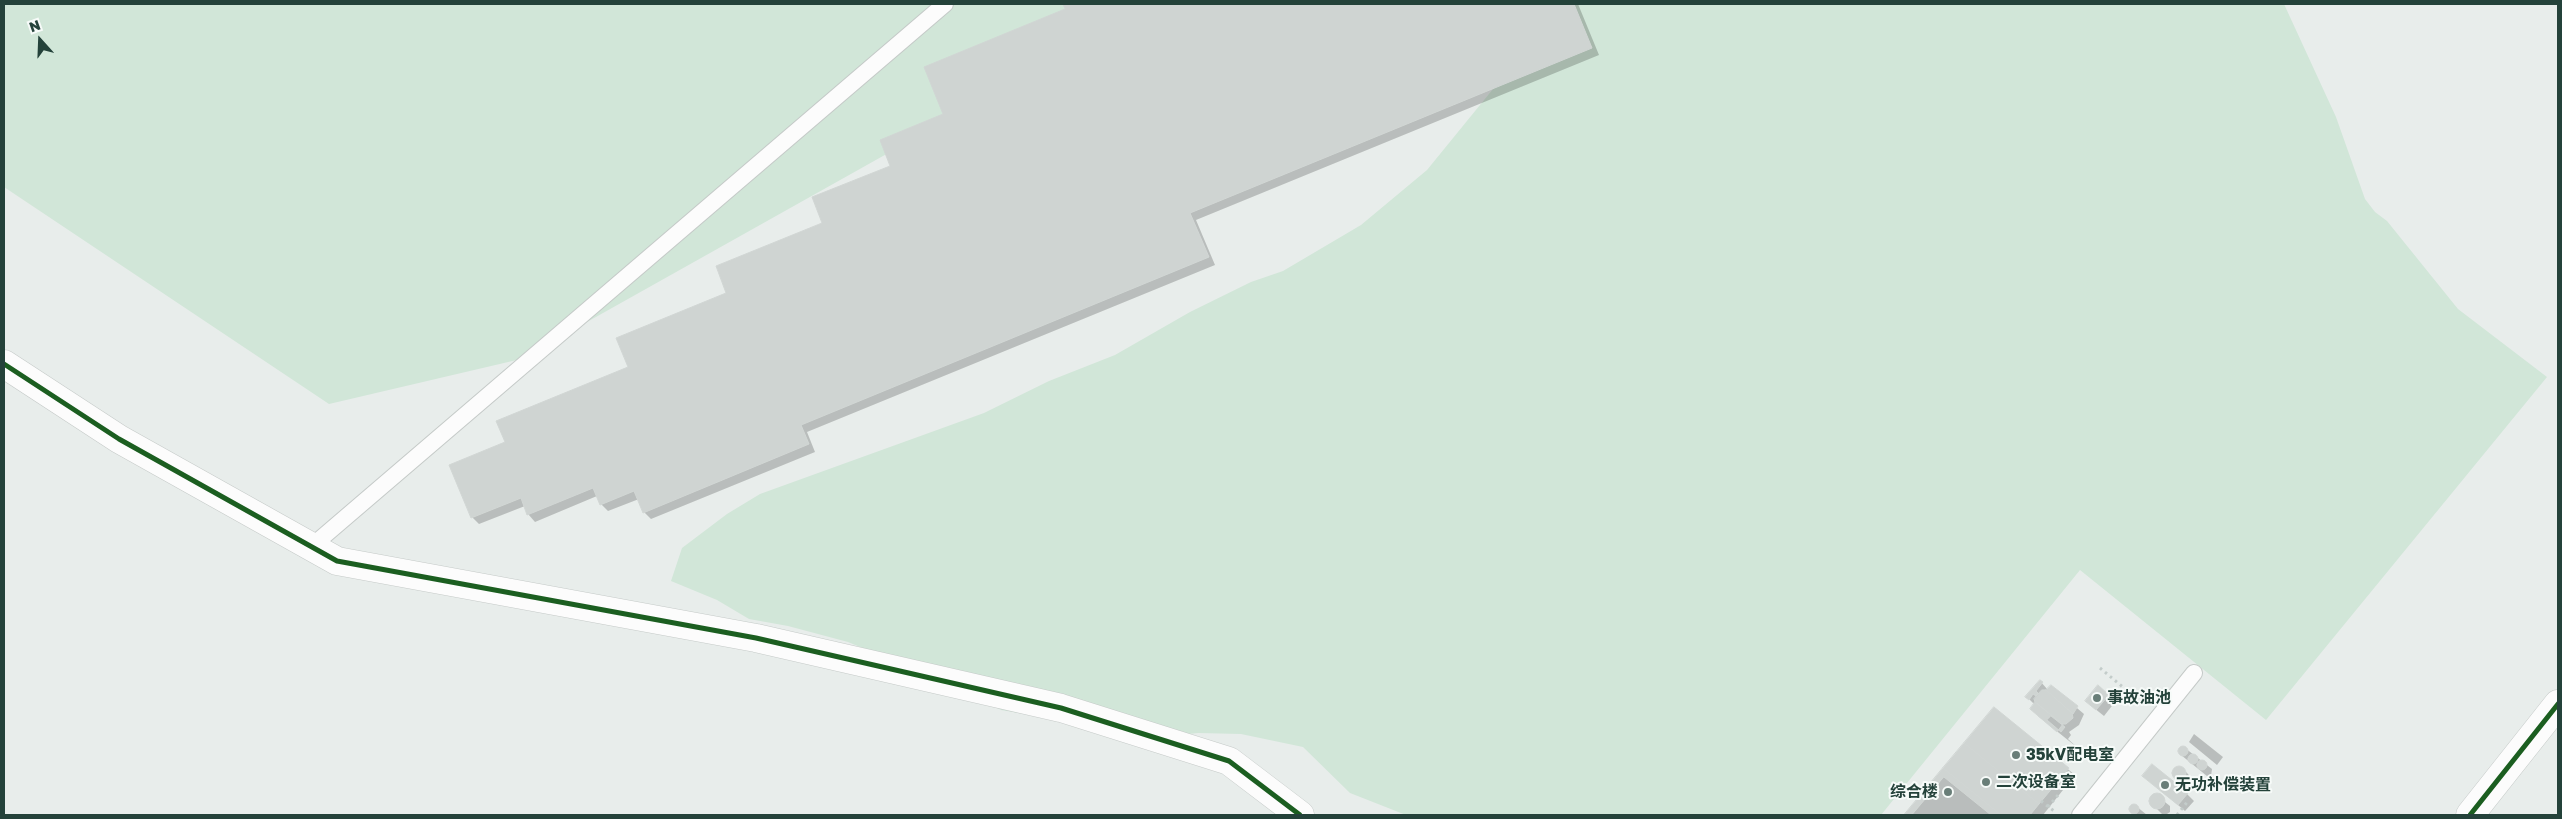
<!DOCTYPE html>
<html>
<head>
<meta charset="utf-8">
<style>
  body { margin:0 }
  #map { position:relative; width:2562px; height:819px; overflow:hidden; background:#e8edeb; font-family:"Golos Text",sans-serif }
  canvas { display:block }
  .frame { position:absolute; inset:0; border:5px solid #24423a; pointer-events:none }
  .north { position:absolute; left:15px; top:15px; width:50px; height:50px; -webkit-text-stroke:4px #f7fbf9; paint-order:stroke; rotate:340deg; font-size:14px; font-weight:700; line-height:20px; text-align:center; color:#24423a }
  .north::after { content:''; display:block; margin:auto; width:18px; height:22px; background:#24423a; clip-path:polygon(50% 0,100% 100%,50% 72%,0 100%) }
</style>
</head>
<body>
<div id="map">
<canvas width="2562" height="819"></canvas>
<div class="frame"></div>
<div class="north">N</div>
</div>
<script>
const context = document.querySelector('canvas').getContext('2d');
context.lineJoin = 'round';
function fillPath(path, color) { context.fillStyle = color; context.fill(path, 'evenodd'); }
function stroke(path, color, width, dash) { context.strokeStyle = color; context.lineWidth = width; context.lineCap = dash ? 'butt' : 'round'; context.setLineDash(dash || []); context.stroke(path); }
function write(font, color, halo, rows, align = 'center') {
  context.font = font + ' "Golos Text","Noto Sans SC",sans-serif'; context.lineWidth = 4; context.setLineDash([]); context.textBaseline = 'middle'; context.strokeStyle = halo; context.fillStyle = color; for (const [text, x, y, turn = 0] of rows) {
    context.save(); context.translate(x, y); context.rotate((+turn || 0) * Math.PI / 180); context.textAlign = isNaN(turn) ? turn : align; if (halo) context.strokeText(text, 0, 0); context.fillText(text, 0, 0); context.restore();
  }
}
const green = new Path2D(`
  M4,4H1154L521,359L329,404L4,187Z
  M1540,4H2284L2336,117L2365,199L2375,212L2387,221L2458,309L2547,377L2266,720L2080,570L1881,815H1406L1350,793L1303,747L1241,734L1198,733L1158,737L1001,710L945,682L848,642L788,626L749,619L717,600L671,581L682,548L727,514L760,494L984,413L1049,381L1115,355L1190,312L1251,282L1283,271L1361,225L1427,170L1493,89L1530,29Z`);
const shadow = new Path2D(`
  M1064,4H1578L1599,55L1196,220L1215,265L807,432L815,452L651,519L644,512L639,499L608,511L601,504L597,496L535,522L528,514L525,506L479,524L472,517L507,442L630,367L824,223L892,166L945,115L1067,9Z
  M2040,681L2048,690L2051,686L2084,714L2079,725L2069,732L2071,735L2068,739L2079,749L2038,716L2035,705L2027,697Z
  M2108,695L2115,702L2104,716L2094,708Z
  M1994,709L2075,775L2043,815H1906Z
  M2194,734L2223,757L2217,765L2189,742Z
  M2185,748L2212,769L2211,776H2207L2181,755L2180,749Z
  M2177,767H2181L2188,774L2193,782L2189,787H2183L2176,779L2173,772Z
  M2144,776L2187,794L2194,801L2185,811Z
  M2156,795L2170,806V812L2167,814H2162L2150,802L2151,798Z
  M2131,806H2136L2147,815H2135L2131,812Z`);
const building = new Path2D(`
  M1063,4H1574L1592,48L1190,213L1209,257L801,425L809,444L643,513L634,491L600,505L593,488L527,515L521,498L471,518L449,465L505,442L496,421L628,367L616,338L726,293L716,266L822,223L812,197L890,166L880,140L943,114L924,67L1065,9Z
  M2040,680L2043,682L2036,691L2038,693L2036,696L2033,694L2029,700L2025,697Z
  M2051,685L2078,706L2073,714L2046,690Z
  M2098,685L2109,695L2096,710L2085,701Z
  M2042,690H2046L2072,713L2073,718L2066,724H2062L2035,702L2034,699Z
  M2035,702L2063,724L2057,732L2030,709Z
  M1994,707L2069,768L2039,804L1964,743Z
  M2051,716L2065,727L2061,732L2047,720Z
  M1964,743L2039,804L2030,815H2001L1943,768Z
  M2178 751a5 5 0 1 1 10 0a5 5 0 1 1-10 0Z
  M2188 759a5 5 0 1 1 10 0a5 5 0 1 1-10 0Z
  M2197 765a5 5 0 1 1 10 0a5 5 0 1 1-10 0Z
  M2152,764L2188,793L2178,805L2142,776Z
  M2172 773a7 7 0 1 1 14 0a7 7 0 1 1-14 0Z
  M1943,768L2001,815H1904Z
  M1944,777L1991,815H1912Z
  M2149 801a8 8 0 1 1 16 0a8 8 0 1 1-16 0Z
  M2129 809a5 5 0 1 1 10 0a5 5 0 1 1-10 0Z`);
const path = new Path2D(`
  M2100,668L2136,698L2135,699
  M2041,801L2054,811
  M2048,807L2059,794
  M2177,815L2188,801`);
const service = new Path2D(`
  M311,547L945,4
  M2080,815L2194,673`);
const minor = new Path2D(`
  M4,364L119,439L337,561L756,638L1061,708L1229,761L1300,815`);
const tertiary = new Path2D(`
  M2470,815L2558,704`);
const cycleway = new Path2D(`
  M4,364L119,439L337,561L756,638L1061,708L1229,761L1300,815
  M2470,815L2558,704`);
const markers = [
  [2097,698,5,"#697e78"],
  [2016,755,5,"#697e78"],
  [1986,782,5,"#697e78"],
  [2165,785,5,"#697e78"],
  [1948,792,5,"#697e78"]
];
const poiNames = [
  ["事故油池",2107,698],
  ["35kV配电室",2026,755],
  ["二次设备室",1996,782],
  ["无功补偿装置",2175,785],
  ["综合楼",1938,792,"right"]
];
fillPath(green, '#d1e6d8');
fillPath(shadow, '#0003');
fillPath(building, '#cfd4d2');
stroke(building, '#d1d6d4', 1);
stroke(service, '#c5cac8', 18);
stroke(minor, '#c5cac8', 29);
stroke(tertiary, '#c5cac8', 29);
stroke(path, '#c3ccca', 3, [2.5, 4]);
stroke(service, '#fcfcfc', 16);
stroke(minor, '#fcfcfc', 28);
stroke(tertiary, '#fcfcfc', 28);
stroke(cycleway, '#1b5e20', 5);
for (const [x, y, r, color] of markers) { const dot = new Path2D(); dot.arc(x, y, r, 0, 2 * Math.PI); context.fillStyle = color; context.fill(dot); stroke(dot, '#f7fbf9', 2); }
write('bold 16px', '#24423a', '#f7fbf9', poiNames, 'left');
</script>
</body>
</html>
